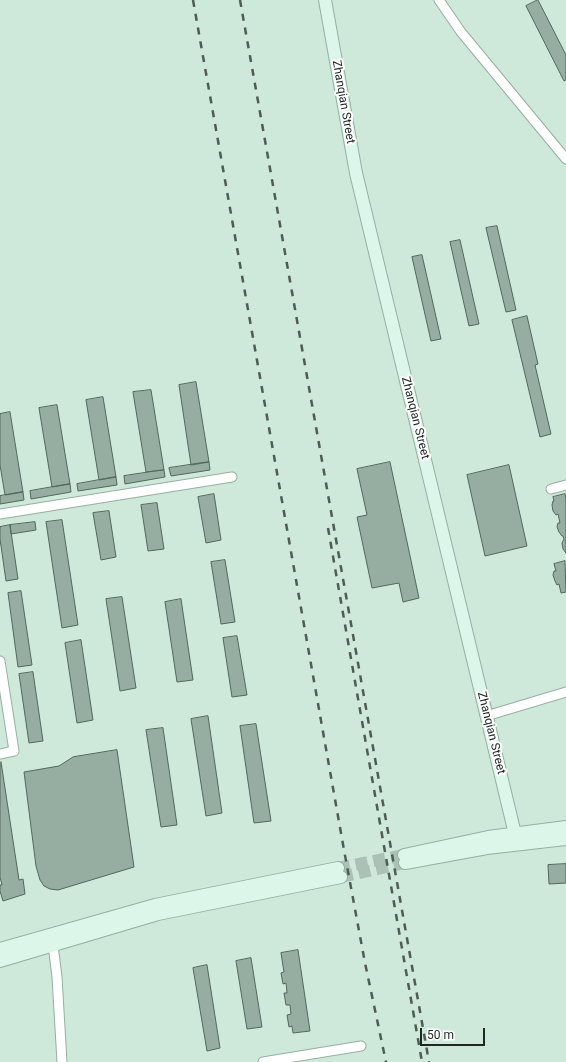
<!DOCTYPE html>
<html>
<head>
<meta charset="utf-8">
<style>
  body { margin:0 }
  #map { position:relative; width:566px; height:1062px; overflow:hidden; background:#cee8da; font-family:Roboto,sans-serif }
  canvas { display:block }
  .scale { position:absolute; left:420px; top:1028px; width:65px; height:18px; box-sizing:border-box; border:2px solid #1e2722; border-top:0; padding-left:5px; font-size:12px; line-height:14px; white-space:nowrap; color:#1e2722; -webkit-text-stroke:3px #fff; paint-order:stroke }
</style>
</head>
<body>
<div id="map">
<canvas width="566" height="1062"></canvas>
<div class="scale">50 m</div>
</div>
<script>
const context = document.querySelector('canvas').getContext('2d');
context.lineJoin = 'round';
function fillPath(path, color) { context.fillStyle = color; context.fill(path, 'evenodd'); }
function stroke(path, color, width, dash) { context.strokeStyle = color; context.lineWidth = width; context.lineCap = dash ? 'butt' : 'round'; context.setLineDash(dash || []); context.stroke(path); }
function write(font, color, halo, rows, align = 'center') {
  context.font = font + ' Roboto,sans-serif'; context.lineWidth = 4; context.setLineDash([]); context.textBaseline = 'middle'; context.strokeStyle = halo; context.fillStyle = color; for (const [text, x, y, turn = 0] of rows) {
    context.save(); context.translate(x, y); context.rotate((+turn || 0) * Math.PI / 180); context.textAlign = isNaN(turn) ? turn : align; if (halo) context.strokeText(text, 0, 0); context.fillText(text, 0, 0); context.restore();
  }
}
const building = new Path2D(`
  M538,0L566,55V80L564,81L526,6Z
  M497,226L516,310L506,312L486,228Z
  M460,240L479,324L469,326L450,242Z
  M422,255L441,339L431,341L412,257Z
  M527,316L538,364L535,365L551,434L540,437L512,320Z
  M196,382L209,462L191,465L179,385Z
  M151,390L164,470L146,472L133,392Z
  M103,397L116,477L99,480L86,400Z
  M57,405L70,484L52,487L39,408Z
  M10,412L23,492L5,495L0,465V414Z
  M209,462L210,470L171,476L169,468Z
  M390,462L419,598L403,602L399,583L372,588L357,517L367,515L357,469Z
  M509,465L527,546L485,556L467,475Z
  M164,470L165,477L125,484L124,476Z
  M116,477L117,485L78,491L77,484Z
  M70,484L71,492L31,499L30,491Z
  M23,492L24,500L0,504V496Z
  M214,494L221,540L206,543L198,497Z
  M565,494L566,499V553L563,549L562,543L564,539L563,536H562L559,532L557,527L558,523H560L558,514L556,515L553,511L552,505L553,501H554L553,497Z
  M157,503L164,549L148,551L141,505Z
  M109,511L116,557L101,560L93,513Z
  M62,520L78,625L62,628L46,522Z
  M35,522L36,530L11,534L10,525Z
  M10,525L18,579L6,581L0,539V527Z
  M225,560L235,622L221,624L211,562Z
  M565,561L566,592L561,593L559,584L557,585L555,581L553,575L554,571H556L554,564Z
  M21,591L32,665L18,667L8,593Z
  M122,597L136,688L120,691L106,599Z
  M181,599L193,680L177,682L165,602Z
  M237,636L247,695L232,697L223,638Z
  M81,640L93,720L77,723L65,643Z
  M33,672L43,741L29,743L19,674Z
  M208,716L222,813L206,816L191,719Z
  M256,724L271,821L254,823L240,726Z
  M163,728L177,825L161,827L146,730Z
  M117,750L134,867L58,890L50,889L44,886L40,880L36,866L24,772L59,766L73,757Z
  M1,762L19,880L23,879L25,894L3,901L0,891V885H2L0,877V763Z
  M566,864V883L549,884L548,865Z
  M298,950L310,1031L293,1033L292,1026L289,1027L287,1015L291,1014L290,1005H286L284,993H287L286,983L283,984L281,973L284,972L281,953Z
  M251,958L262,1027L247,1029L236,961Z
  M207,965L220,1048L207,1051L193,968Z`);
const secondaryTunnel = new Path2D(`
  M338,868L404,855
  M341,877L405,863`);
const street = new Path2D(`
  M439,0L461,32L566,159
  M551,489L566,485
  M0,514L232,477
  M0,661L14,751L0,754
  M486,716L566,692
  M53,945L57,977L62,1062
  M263,1062L361,1046`);
const secondary = new Path2D(`
  M325,0L356,173L515,834
  M404,855L488,837L566,827
  M405,863L487,848L566,839
  M0,949L155,905L338,868
  M0,961L158,914L341,877`);
const rail = new Path2D(`
  M193,0L344,850L365,963L386,1062
  M240,0L429,1062
  M328,528L422,1062`);
const streetNames = [
  ["Zhanqian Street",343,102,80],
  ["Zhanqian Street",415,418,76],
  ["Zhanqian Street",491,733,76]
];
fillPath(building, '#96aea2');
stroke(building, '#51685c', 1);
stroke(secondaryTunnel, '#abc1b5', 12, [12, 6]);
stroke(street, '#96afa2', 11);
stroke(secondary, '#96afa2', 14);
stroke(street, '#fff', 9);
stroke(secondary, '#dcf6ea', 12);
stroke(rail, '#4e5c55', 2.5, [7, 7]);
write('12px', '#1e2722', '#fff', streetNames);
</script>
</body>
</html>
